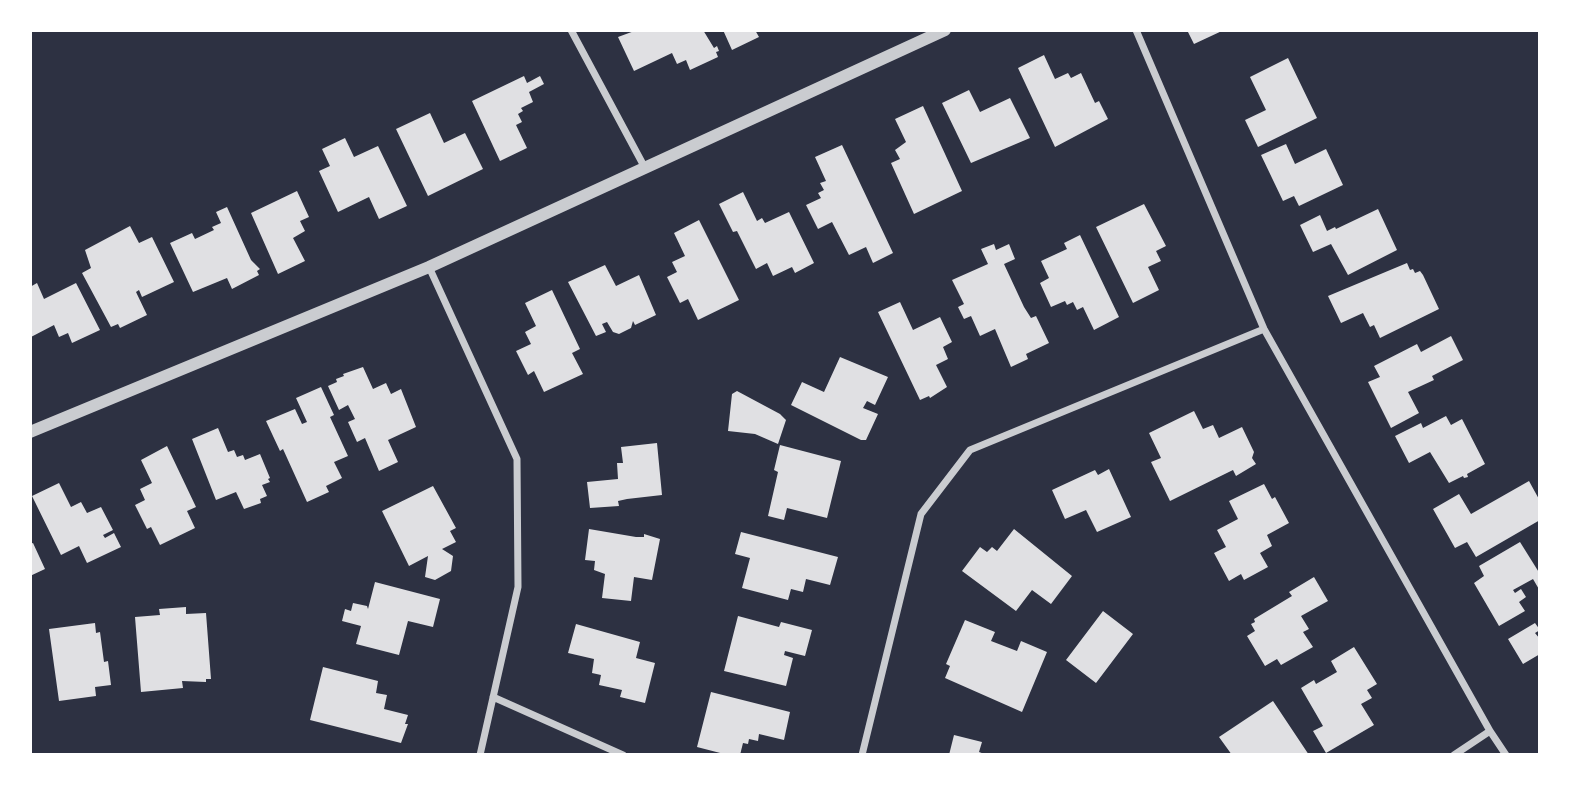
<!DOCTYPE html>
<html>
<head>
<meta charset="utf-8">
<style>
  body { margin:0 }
  #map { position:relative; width:1570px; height:785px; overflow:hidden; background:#2d3142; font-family:Arial,sans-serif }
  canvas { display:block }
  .frame { position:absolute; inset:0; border:32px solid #fff; pointer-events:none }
</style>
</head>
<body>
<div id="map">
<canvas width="1570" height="785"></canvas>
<div class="frame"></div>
</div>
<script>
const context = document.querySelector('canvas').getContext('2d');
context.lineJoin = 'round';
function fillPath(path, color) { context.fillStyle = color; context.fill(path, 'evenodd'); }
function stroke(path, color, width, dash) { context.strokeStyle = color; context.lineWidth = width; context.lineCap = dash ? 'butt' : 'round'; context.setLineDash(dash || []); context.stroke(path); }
const building = new Path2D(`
  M637,30H703L714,48L717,46L719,51L716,52L718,57L690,70L686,60L677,64L672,53L634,71L618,37Z
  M723,30H755L759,37L732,50Z
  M1187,30H1224L1194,44Z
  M1044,55L1055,79L1068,73L1071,78L1081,73L1095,103L1099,101L1108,119L1055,147L1018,68Z
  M1288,58L1317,118L1258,147L1245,120L1266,110L1250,77Z
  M524,76L527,83L540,76L544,84L529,92L533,102L521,108L523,111L518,114L522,122L516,125L527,148L500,161L472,101Z
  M969,90L980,112L1010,98L1030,138L971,163L942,103Z
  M923,106L962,191L914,214L891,163L900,159L895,150L906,142L895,119Z
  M430,113L444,143L465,133L483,169L428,196L396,129Z
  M345,138L354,157L378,146L407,206L379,219L369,197L338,212L319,171L330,166L322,149Z
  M1286,144L1295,164L1326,149L1343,185L1299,206L1294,196L1283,201L1261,155Z
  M842,145L893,253L873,263L866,247L849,255L832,222L818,229L806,205L821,198L818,193L824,190L820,183L826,181L815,157Z
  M297,191L309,217L300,221L305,231L293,238L305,261L278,274L251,213Z
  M743,192L757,221L762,218L765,223L789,212L814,263L795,273L792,267L773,276L767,263L756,269L737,231L733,232L719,204Z
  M1144,204L1166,246L1156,251L1161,261L1148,267L1159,290L1133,303L1096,227Z
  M227,207L251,260L260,269L257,271L259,275L232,289L227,278L193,292L170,243L192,233L195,239L214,230L212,227L221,223L216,212Z
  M1378,209L1397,250L1348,275L1331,244L1313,252L1300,225L1320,215L1327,231L1335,227L1336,229Z
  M699,220L739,300L698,320L688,299L680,303L667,277L677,272L672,262L685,256L674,233Z
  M130,226L139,243L152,237L174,282L142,297L139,290L136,292L147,315L120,328L118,324L111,327L82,273L91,268L85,250Z
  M1080,235L1119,317L1094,330L1083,307L1077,310L1073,302L1067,305L1065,301L1051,307L1040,283L1049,278L1041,261L1067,249L1064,243Z
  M994,244L996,250L1009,244L1015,259L1004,264L1024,307L1031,318L1036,316L1049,343L1026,354L1028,359L1011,367L995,329L980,336L971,316L964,319L958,307L964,304L952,280L988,264L981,249Z
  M1407,263L1410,270L1413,269L1415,273L1420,271L1423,275L1439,309L1380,338L1374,325L1370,327L1363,313L1341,323L1328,296Z
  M605,265L616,286L639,275L656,315L635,325L633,321L631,328L619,334L613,332L607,322L602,324L606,332L596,336L568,282Z
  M37,283L44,299L76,283L100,330L72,343L68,333L59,337L54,325L31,337L30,287Z
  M552,290L580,349L572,353L583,374L544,392L534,371L528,375L516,351L531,344L525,332L536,326L525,303Z
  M900,302L913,330L940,317L952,342L943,347L948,359L936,365L947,387L930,398L929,396L920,400L878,312Z
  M1451,336L1463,360L1432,376L1434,380L1408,392L1419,413L1391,428L1368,382L1380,377L1374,366L1417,344L1421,352Z
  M840,357L888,377L875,405L867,401L863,408L878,414L866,440H861L791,405L802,382L824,392Z
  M363,367L373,389L386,383L391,394L401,389L416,427L388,440L398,462L379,471L365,438L357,442L348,422L355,419L348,405L339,410L328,386L337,382L336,379L344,376L343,374Z
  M321,387L334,415L330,417L348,456L334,462L342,478L326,486L329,492L307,502L283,449L280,451L266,421L295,409L302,424L307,422L296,398Z
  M737,391L780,414L786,420L778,444L755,434L728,431L732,394Z
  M1194,411L1203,429L1213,425L1219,438L1242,427L1254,452L1252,458L1256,464L1236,476L1233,470L1170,501L1151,462L1161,458L1149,433Z
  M1446,416L1451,425L1462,419L1485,464L1467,474L1468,477L1464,478L1463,476L1449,483L1430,452L1409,463L1395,436L1421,423L1423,428Z
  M218,428L228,452L234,450L237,457L243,455L245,460L260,454L270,478L268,479L270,482L262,485L267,496L260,499L261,503L244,509L236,492L216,500L192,439Z
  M657,443L662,495L627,499L618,501L619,506L590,508L587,482L618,479L617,463H623L621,447Z
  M780,445L841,461L827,518L787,508L784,520L768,516L778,472L774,470Z
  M167,446L196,507L187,511L195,528L160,545L151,527L147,529L135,505L145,500L140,489L152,483L141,460Z
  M1109,469L1131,517L1097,532L1086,510L1065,519L1052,490L1095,470L1098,475Z
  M1529,481L1540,501V520L1476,557L1467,542L1455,548L1433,509L1459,494L1471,514Z
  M59,483L71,507L81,502L87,513L101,507L113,530L103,535L105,538L114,533L121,547L87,563L79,546L61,555L32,496Z
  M1264,484L1272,499L1275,497L1289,523L1267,535L1272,546L1260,553L1268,567L1244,580L1241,574L1229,581L1214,553L1226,547L1217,530L1238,519L1229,501Z
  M433,486L456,528L450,531L456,542L442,549L453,556L451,571L435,580L425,577L428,556L409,566L382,511Z
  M589,529L636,537H644V534L660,539L652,580L634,577L631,601L602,598L605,574L594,570L595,561L585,560Z
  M1014,529L1072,576L1051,604L1032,590L1016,611L962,571L980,547L987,552L992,547L997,551Z
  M741,532L838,557L830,585L806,579L803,592L791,589L788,600L742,588L750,558L735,554Z
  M1520,542L1540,574V591L1533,579L1513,590L1515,593L1521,589L1526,597L1519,602L1525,611L1499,626L1474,583L1484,576L1479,566Z
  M33,543L45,569L30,576V544Z
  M1314,577L1328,601L1301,616L1309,629L1303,632L1313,647L1281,665L1277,659L1265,666L1247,636L1255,631L1251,624L1255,622L1254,619L1292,596L1289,592Z
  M375,582L440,599L433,627L408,621L399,655L356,644L361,626L342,621L345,609L351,611L353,603L367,606L368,609Z
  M186,607V614L206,613L211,679H206V682L182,681L183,688L141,692L135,617L160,615L159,609Z
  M1103,611L1133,634L1096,683L1066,660Z
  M738,616L779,627L781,622L812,630L805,656L785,651L784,655L793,658L786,686L724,671Z
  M965,620L995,632L991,641L1017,651L1021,641L1047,652L1022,712L945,678L950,666L946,664Z
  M95,623L96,633L100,632L104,662L108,661L111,685L95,687L96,696L59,701L49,629Z
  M1535,623L1540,630L1535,633L1540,639V654L1523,664L1508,639Z
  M576,624L640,642L636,658L655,663L645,703L620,697L622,690L599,685L601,675L592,673L594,659L568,653Z
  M1354,647L1377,684L1367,690L1372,698L1361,704L1374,725L1326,753L1313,731L1323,726L1301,688L1314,680L1316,684L1337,672L1331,661Z
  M323,667L378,681L376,693L387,695L384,709L408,715L405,724H408L401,743L310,720Z
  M711,692L790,712L784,740L759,734L758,741L749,739L748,744L743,743L740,755H728L697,747Z
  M1273,701L1309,755H1232L1219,737Z
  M954,735L982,742L979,752L987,755H949Z`);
const minor = new Path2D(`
  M571,30L645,168
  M1136,30L1264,329L1490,731L1506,755
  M429,267L517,459L518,587L480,755
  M493,697L623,755
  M862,755L921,514L970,450L1264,329
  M1454,755L1490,731`);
const tertiary = new Path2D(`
  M30,432L429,267L945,30`);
fillPath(building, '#e0e0e3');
stroke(minor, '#caccd0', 7);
stroke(tertiary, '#caccd0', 12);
</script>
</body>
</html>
